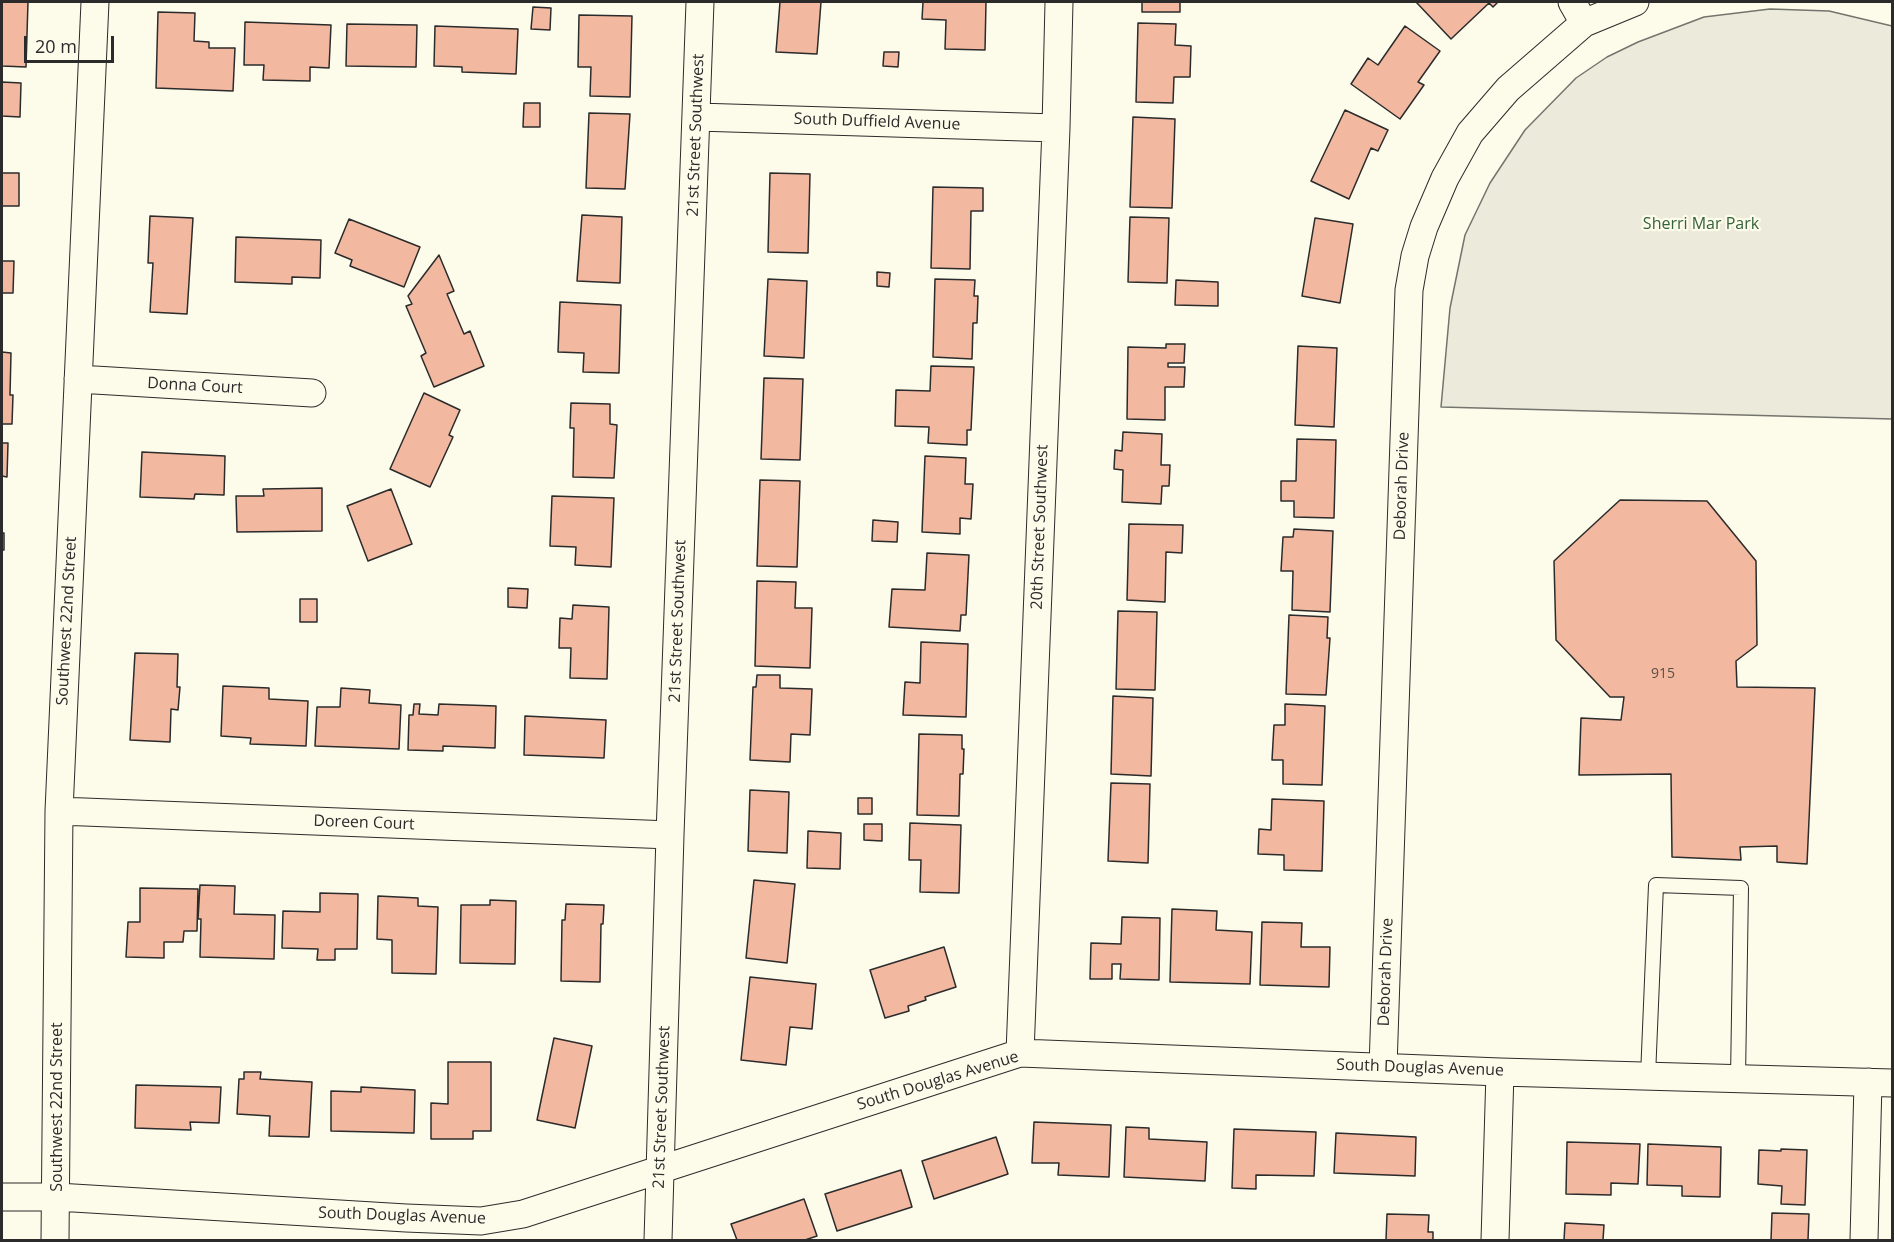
<!DOCTYPE html>
<html>
<head>
<meta charset="utf-8">
<style>
  body { margin:0 }
  #map { position:relative; width:1894px; height:1242px; overflow:hidden; background:#fdfbea; font-family:"Open Sans",sans-serif }
  canvas { display:block }
  .frame { position:absolute; inset:0; border:3px solid #2b2b2b; pointer-events:none }
  .scale { position:absolute; left:24px; top:36px; width:90px; height:27px; box-sizing:border-box; border:3px solid #2b2b2b; border-top:0; padding-left:8px; font-size:18px; line-height:21px; white-space:nowrap; color:#2b2b2b; -webkit-text-stroke:4px #fdfbea; paint-order:stroke }
</style>
</head>
<body>
<div id="map">
<canvas width="1894" height="1242"></canvas>
<div class="frame"></div>
<div class="scale">20 m</div>
</div>
<script>
const context = document.querySelector('canvas').getContext('2d');
context.lineJoin = 'round';
function fillPath(path, color) { context.fillStyle = color; context.fill(path, 'evenodd'); }
function stroke(path, color, width, dash) { context.strokeStyle = color; context.lineWidth = width; context.lineCap = dash ? 'butt' : 'round'; context.setLineDash(dash || []); context.stroke(path); }
function write(font, color, halo, rows, align = 'center') {
  context.font = font + ' "Open Sans",sans-serif'; context.lineWidth = 4.5; context.setLineDash([]); context.textBaseline = 'middle'; context.strokeStyle = halo; context.fillStyle = color; for (const [text, x, y, turn = 0] of rows) {
    context.save(); context.translate(x, y); context.rotate((+turn || 0) * Math.PI / 180); context.textAlign = isNaN(turn) ? turn : align; if (halo) context.strokeText(text, 0, 0); context.fillText(text, 0, 0); context.restore();
  }
}
const green = new Path2D(`
  M1770,9L1829,11L1892,26V419L1441,407L1450,308L1465,235L1490,183L1525,130L1576,78L1607,57L1638,42L1704,17Z`);
const building = new Path2D(`
  M2,2H28L26,67L2,66Z
  M780,2H821L817,54L776,52Z
  M923,2H986L985,50L945,49L946,20L922,19Z
  M1142,2H1180V12H1142Z
  M1416,2H1498L1493,7L1489,3L1451,39Z
  M533,7L551,8L550,30L531,29Z
  M158,12L195,13L194,41L209,42V48H235L233,91L156,88Z
  M579,15L632,16L630,97L590,96L591,67H578Z
  M245,22L331,25L329,68L310,67V81L263,80L264,65H244Z
  M1138,23L1176,24L1175,45L1191,46L1190,77H1174L1173,103L1136,102Z
  M347,24L417,25L416,67L346,66Z
  M435,26L518,29L516,74L462,72V67L434,66Z
  M1405,26L1440,51L1418,82L1424,85L1400,119L1351,84L1368,58L1378,65Z
  M884,52H899L898,67L883,66Z
  M2,82L21,83L20,117L2,116Z
  M524,103H540V127H523Z
  M1345,110L1388,130L1378,151L1371,148L1349,199L1311,181Z
  M589,113L630,114L625,189L586,188Z
  M1133,117L1175,119L1172,208L1130,207Z
  M2,173H19V206H2Z
  M770,173L810,174L808,253L768,252Z
  M933,187L983,188V211H971L970,269L931,268Z
  M582,215L622,217L620,283L577,281Z
  M150,216L193,218L187,314L150,312L153,263H148Z
  M1130,217L1169,218L1167,283L1128,282Z
  M1315,218L1353,224L1340,303L1302,296Z
  M349,219L420,247L404,287L350,266L352,260L335,253Z
  M236,237L321,240L320,278L292,277V284L235,282Z
  M439,255L454,291L447,294L464,334L470,331L484,366L434,387L421,356L426,353L406,306L412,304L408,296Z
  M2,261H14L13,293H2Z
  M877,272L890,273L889,287L877,286Z
  M768,279L807,281L804,358L764,356Z
  M935,279L975,280L974,296H978L977,323H973L972,359L933,357Z
  M1176,280L1218,282V306L1175,305Z
  M560,302L621,305L619,373L583,372L584,353L558,352Z
  M1166,344H1185L1184,363H1168V367H1185L1184,387H1165V420L1127,419L1128,347L1166,348Z
  M1298,346L1337,348L1334,427L1295,425Z
  M2,352L11,353L10,395H13L12,424H2Z
  M931,366L974,367L971,430H967V445L928,443L929,427L895,426L896,390L930,391Z
  M764,378L803,379L800,460L761,459Z
  M424,393L460,410L449,435L453,437L430,487L390,469Z
  M571,403L610,404V424L617,425L614,478L573,477L574,428H570Z
  M1123,432L1162,434L1161,465H1170L1169,486H1162L1161,504L1122,502L1123,470L1114,469L1115,450L1122,451Z
  M1297,439L1336,440L1334,518L1294,517V501H1281V481H1296Z
  M2,443H8L7,477L2,476Z
  M142,452L225,456L224,495L195,494L194,499L140,497Z
  M925,456L966,458L965,484H973L971,519L960,518V534L922,532Z
  M760,480L800,481L797,567L757,566Z
  M322,488V531L237,532L236,496H264L263,489Z
  M391,489L412,544L368,561L347,506Z
  M552,496L614,498L611,567L575,565L576,547L550,546Z
  M1620,500L1707,501L1756,561L1757,645L1736,661L1737,687L1815,688L1807,864L1777,862V846L1740,847L1741,860L1672,857L1671,774L1579,775L1581,718L1621,720L1624,697H1610L1556,640L1554,561Z
  M873,520L898,522L897,542L872,541Z
  M1129,524L1183,525L1182,553L1166,552L1165,602L1127,600Z
  M1294,529L1333,531L1330,612L1292,610L1293,571H1281L1283,537H1293Z
  M2,533H4V550H2Z
  M927,553L969,555L966,615H961L960,631L889,627L892,589L925,590Z
  M757,581L796,582L795,608H812L810,668L755,666Z
  M508,588L528,589L527,608L508,607Z
  M300,599H317V622H300Z
  M573,605L609,607L607,679L570,678L571,648H559L560,618L572,619Z
  M1118,611L1157,612L1155,690L1116,689Z
  M1289,615L1328,617L1327,638H1330L1326,695L1286,694Z
  M921,642L968,644L966,717L903,715L905,682L920,683Z
  M135,653L178,654L177,687H180L178,710L171,709L170,742L130,740Z
  M757,675H780V688L812,689L810,735L791,734L790,762L750,760L753,687H756Z
  M223,686L269,688V699L308,701L306,746L250,744L251,738L221,736Z
  M341,688L370,690L369,703L401,705L399,749L315,746L317,707H340Z
  M1113,696L1153,698L1151,776L1111,774Z
  M414,704H420L419,714L438,715L439,704L496,706L495,748L443,746V751L408,750L409,715H413Z
  M1285,704L1325,706L1322,785L1283,784V760H1272L1274,725H1285Z
  M525,716L606,720L604,758L524,755Z
  M919,734L962,735V749H964L963,774H960L959,816L917,815Z
  M1111,783L1150,784L1148,863L1108,861Z
  M750,790L789,792L787,853L748,851Z
  M858,798H872V814H858Z
  M1272,799L1324,801L1322,871L1284,870V855L1258,854L1259,829L1271,830Z
  M910,823L961,825L959,893L920,892L921,860H909Z
  M864,824H882V841L864,840Z
  M808,831L841,833L840,869L807,868Z
  M754,880L795,884L787,963L746,958Z
  M200,885L235,886L234,914L275,915L274,959L200,957L201,919H198Z
  M140,888L198,889L197,931H184L183,942H164V958L126,957L128,922H140Z
  M320,893L358,894L357,949H335V960H317L318,949L282,948L283,911L320,912Z
  M378,896L418,898V906L438,907L436,974L392,973V940L377,939Z
  M490,900L516,901L515,964L460,963L461,905H490Z
  M566,904L604,905L603,924H601L600,982L561,981L562,920H565Z
  M1172,909L1217,911L1216,930L1252,932L1250,984L1170,982Z
  M1122,917L1160,918L1159,980L1120,979L1121,964H1112V979H1090L1091,943L1121,944Z
  M1262,922L1302,923L1301,947H1330L1329,987L1260,985Z
  M944,947L956,987L925,997L926,1000L908,1006L909,1011L885,1018L870,970Z
  M750,977L816,984L812,1029L790,1027L786,1065L741,1060Z
  M554,1038L592,1046L575,1128L537,1120Z
  M448,1062H491V1131H473V1139H431V1103L448,1104Z
  M244,1072H261L260,1079L312,1082L309,1137L269,1136L270,1116L237,1114L239,1079H244Z
  M136,1085L221,1087L219,1123L190,1122L191,1130L135,1128Z
  M361,1087L415,1090L414,1133L331,1131V1091L361,1092Z
  M1034,1122L1111,1125L1109,1177L1058,1175L1059,1163H1032Z
  M1126,1127L1149,1128V1139L1207,1142L1205,1181L1124,1177Z
  M1234,1129L1316,1132L1314,1176L1256,1175V1189L1232,1188Z
  M1336,1133L1416,1137L1415,1176L1334,1173Z
  M996,1137L1008,1174L934,1199L922,1161Z
  M1567,1142L1640,1144L1638,1184L1611,1183V1195L1566,1194Z
  M1648,1144L1721,1147L1720,1197L1682,1196V1186L1647,1185Z
  M1781,1149L1807,1150L1805,1205L1781,1204L1782,1186L1758,1184L1759,1150L1781,1151Z
  M901,1170L912,1207L837,1231L825,1194Z
  M804,1199L817,1236L805,1240H737L731,1224Z
  M1772,1213L1809,1214L1808,1240H1771Z
  M1387,1214L1429,1215L1428,1232H1433V1240H1386Z
  M1565,1223L1604,1225L1603,1240H1564Z`);
const lane = new Path2D(`
  M1648,1076L1656,885L1741,888L1738,1078`);
const street = new Path2D(`
  M1572,2L1584,23
  M697,117L1056,128
  M78,379L312,393
  M59,811L670,835
  M1020,1053L1056,128L1059,2
  M1383,1067L1409,290L1415,256L1424,227L1445,178L1470,133L1508,89L1584,23L1635,2
  M2,1197H57L406,1218L481,1221L523,1214L1020,1053L1500,1072L1892,1083
  M55,1240L59,811L95,2
  M658,1240L670,835L700,2
  M1495,1240L1500,1072
  M1864,1240L1868,1082`);
const numberNames = [
  ["915",1663,674]
];
const streetNames = [
  ["South Duffield Avenue",877,122,2],
  ["21st Street Southwest",696,135,-88],
  ["Donna Court",195,386,3],
  ["Deborah Drive",1402,486,-88],
  ["20th Street Southwest",1040,527,-88],
  ["Southwest 22nd Street",67,621,-87],
  ["21st Street Southwest",678,621,-88],
  ["Doreen Court",364,823,2],
  ["Deborah Drive",1386,972,-88],
  ["South Douglas Avenue",1420,1068,2],
  ["South Douglas Avenue",938,1081,-17],
  ["Southwest 22nd Street",57,1107,-90],
  ["21st Street Southwest",662,1107,-88],
  ["South Douglas Avenue",402,1216,2]
];
const parkNames = [
  ["Sherri Mar Park",1701,224]
];
fillPath(green, '#ecebdb');
stroke(green, '#74746e', 1.5);
fillPath(building, '#f2b8a0');
stroke(building, '#2b2b2b', 1.5);
stroke(lane, '#2b2b2b', 16);
stroke(street, '#2b2b2b', 29);
stroke(lane, '#fdfbea', 14);
stroke(street, '#fdfbea', 27);
write('14px', '#5d4e48', null, numberNames);
write('16px', '#2b2b2b', '#fdfbea', streetNames);
write('16px', '#34623c', '#fdfbea', parkNames);
</script>
</body>
</html>
